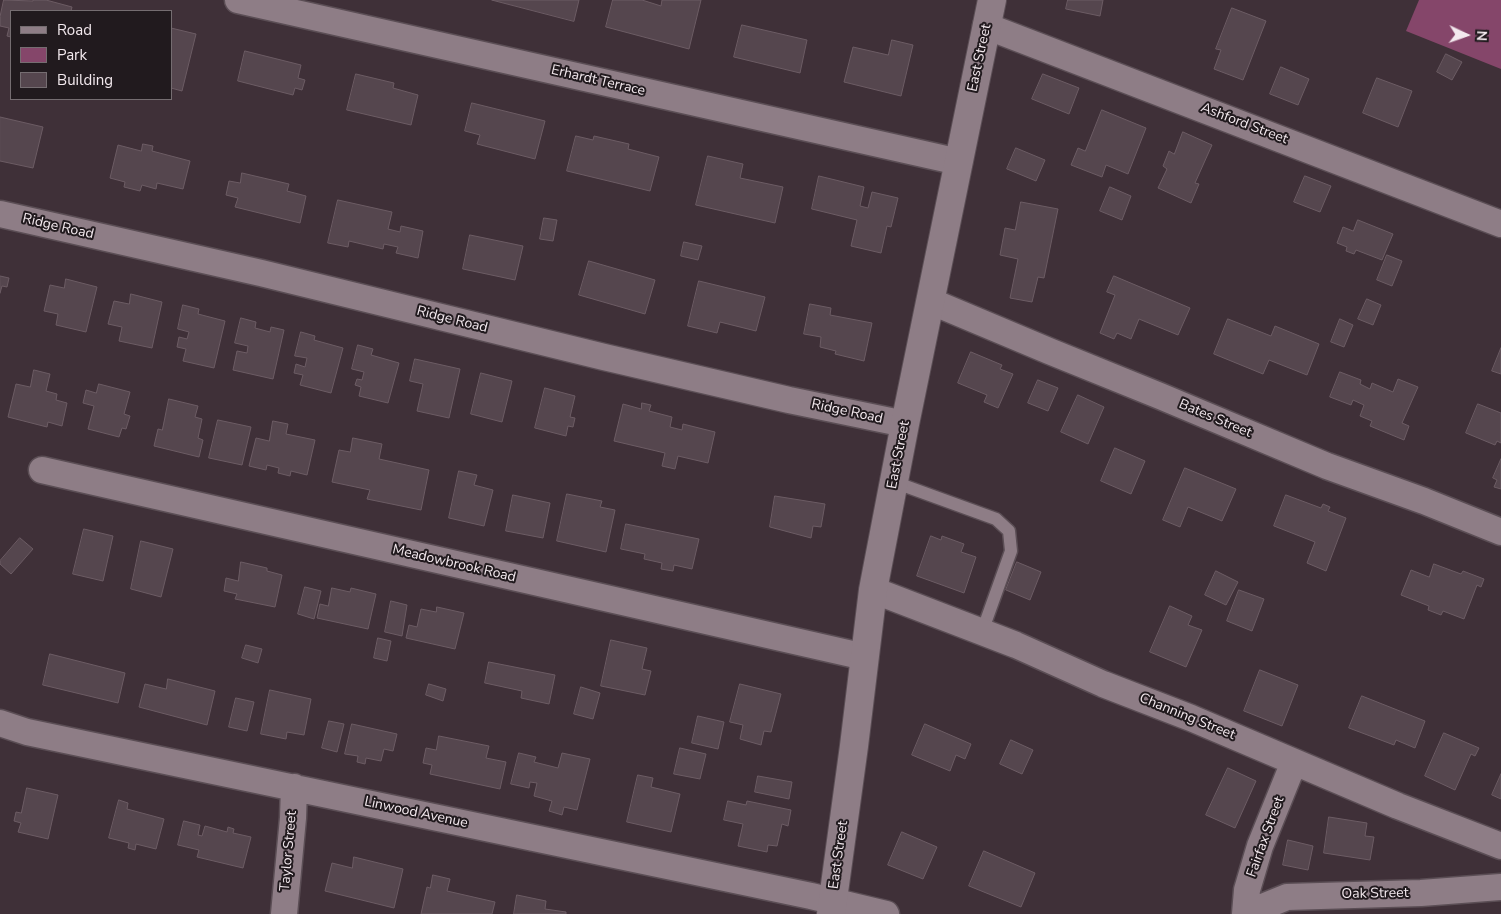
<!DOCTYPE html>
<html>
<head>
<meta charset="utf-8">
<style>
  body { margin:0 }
  #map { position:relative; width:1501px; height:914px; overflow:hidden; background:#3f3038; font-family:"Nunito Sans",sans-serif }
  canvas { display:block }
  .legend { position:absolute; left:10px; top:10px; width:162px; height:90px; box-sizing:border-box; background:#211a1e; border:1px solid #756d71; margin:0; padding:6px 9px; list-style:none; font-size:15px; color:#f3e9ee }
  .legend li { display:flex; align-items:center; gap:10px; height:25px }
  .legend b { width:25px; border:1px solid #756d71 }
  .north { position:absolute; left:1441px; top:10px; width:50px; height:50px; -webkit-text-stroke:4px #211a1e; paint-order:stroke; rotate:93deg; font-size:14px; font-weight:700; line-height:20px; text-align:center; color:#f3e9ee }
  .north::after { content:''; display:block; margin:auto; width:18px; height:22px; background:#f3e9ee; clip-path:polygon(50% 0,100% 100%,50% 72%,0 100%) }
</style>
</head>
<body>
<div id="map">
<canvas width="1501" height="914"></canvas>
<ul class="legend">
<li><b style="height:6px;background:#8e7d86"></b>Road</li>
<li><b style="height:14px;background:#85466a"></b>Park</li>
<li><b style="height:14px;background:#55464e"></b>Building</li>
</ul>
<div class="north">N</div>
</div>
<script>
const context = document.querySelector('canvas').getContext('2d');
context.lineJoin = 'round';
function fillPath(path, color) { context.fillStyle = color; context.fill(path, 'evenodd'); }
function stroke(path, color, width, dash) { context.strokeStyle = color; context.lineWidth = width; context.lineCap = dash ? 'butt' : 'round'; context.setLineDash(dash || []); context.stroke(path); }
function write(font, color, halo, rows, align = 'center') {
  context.font = font + ' "Nunito Sans",sans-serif'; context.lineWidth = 4; context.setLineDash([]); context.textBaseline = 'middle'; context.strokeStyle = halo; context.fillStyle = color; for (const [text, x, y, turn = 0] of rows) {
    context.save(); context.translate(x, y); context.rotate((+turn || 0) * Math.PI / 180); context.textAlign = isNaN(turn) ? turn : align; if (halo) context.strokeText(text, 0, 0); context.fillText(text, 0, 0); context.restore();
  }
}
const green = new Path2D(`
  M1419,0H1501V69L1406,31Z`);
const building = new Path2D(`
  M4,0L33,1V0H46L72,7L71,11H11V37L7,36L9,28L0,26V17Z
  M492,0H579L574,21Z
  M613,0H642L661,6L662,0H701L689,49L606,27Z
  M1068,0H1103L1100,16L1066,9Z
  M1232,8L1266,21L1243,80L1214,69L1221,50L1216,49Z
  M742,25L807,40L800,73L734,57Z
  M171,28L196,34L182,91L171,88Z
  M892,40L913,45L901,96L844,82L853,47L888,55Z
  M245,51L301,65L298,78L305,80L302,90L295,88L293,95L238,81Z
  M1446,54L1462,62L1452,80L1437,72Z
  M1281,67L1309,79L1298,105L1270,94Z
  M356,74L394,83L393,88L418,95L411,125L347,110Z
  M1043,74L1079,88L1069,114L1032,99Z
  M1377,78L1412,91L1398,127L1363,113Z
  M472,103L545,121L535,159L477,144L480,135L465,131Z
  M1102,110L1146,128L1128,174L1106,165L1102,177L1071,165L1078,148L1085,151Z
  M0,117L43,127L33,168L0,161Z
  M1183,132L1212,145L1195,183L1199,184L1191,203L1158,188L1167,169L1163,166L1169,151L1174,154Z
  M576,136L593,140L594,136L629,144L628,149L659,157L650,191L567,171Z
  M143,144L153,146L152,151L190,161L183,189L157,183L156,189L142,185L140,191L124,187L125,182L110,178L118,145L141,151Z
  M1016,148L1045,160L1036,181L1007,169Z
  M708,156L743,164L740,178L783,187L775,223L696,205Z
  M242,173L289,184L287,191L306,196L300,223L235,207L238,198L226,195L229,181L240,183Z
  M819,176L864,187L860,206L868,208L872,192L898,198L891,227L887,226L881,253L851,246L857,220L812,209Z
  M1305,176L1331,186L1320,212L1294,202Z
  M1110,187L1131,196L1122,220L1100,211Z
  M338,200L392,212L388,229L400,232L401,226L423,231L418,258L396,253L398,247L384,244L383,249L349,241L348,247L328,243Z
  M1021,202L1058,209L1044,278L1038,277L1032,302L1010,298L1018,259L1000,255L1005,228L1015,230Z
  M544,218L557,220L553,241L540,239Z
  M1358,220L1393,234L1382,260L1356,250L1354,254L1346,251L1347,247L1337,243L1343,227L1353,231Z
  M470,235L523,246L515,280L463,269Z
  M684,242L702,246L698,260L681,256Z
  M1387,255L1402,261L1392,286L1377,280Z
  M589,261L655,280L645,314L579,295Z
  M0,276L9,278L7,287L2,286L0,293Z
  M1114,276L1190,308L1178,335L1139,319L1131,339L1117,333L1114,339L1100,333L1115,295L1107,292Z
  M66,279L97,287L86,332L56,325L58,314L44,311L50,285L64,288Z
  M699,281L765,297L756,331L720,322L717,333L688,326Z
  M131,294L162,302L152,348L119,341L122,327L108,324L114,301L129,304Z
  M1367,299L1381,305L1373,325L1358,319Z
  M810,304L831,308L830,315L872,323L864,361L835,354L836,351L820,347L821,337L804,334Z
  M183,305L199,309L198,314L225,321L214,368L183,361L186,349L177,347L179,337L187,339L189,332L178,329Z
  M241,318L256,322L255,328L270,332L271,327L284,330L273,379L233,370L237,351L247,353L248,346L235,343Z
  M1228,319L1271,336L1275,326L1319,344L1307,375L1269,360L1263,374L1214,354Z
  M1340,319L1353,325L1344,347L1331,342Z
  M301,332L315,336L314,340L343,348L331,393L300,385L303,375L294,373L296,364L305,367L307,358L295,356Z
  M358,345L373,349L371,355L399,363L388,403L359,396L361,387L355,385L357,379L362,380L364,372L352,369Z
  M1501,348V374L1492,371Z
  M971,352L1002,365L1000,369L1013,374L998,408L984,402L987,395L958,383Z
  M415,359L460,369L449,418L417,411L423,384L410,381Z
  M34,370L50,374L46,391L57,394L56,400L67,403L62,426L48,422L47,427L8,417L16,384L30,387Z
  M1340,372L1361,380L1360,384L1370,389L1372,383L1393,392L1398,379L1418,387L1402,423L1409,426L1404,440L1370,426L1372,421L1360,416L1364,405L1353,400L1351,405L1330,397Z
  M481,373L512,381L502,422L471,414Z
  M1038,380L1058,388L1048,411L1028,403Z
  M99,384L130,392L124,414L130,416L126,429L122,428L119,437L88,429L94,406L83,403L86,390L96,393Z
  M545,388L575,396L570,417L575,418L573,427L568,426L566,436L535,428Z
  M1078,395L1104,407L1088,444L1061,432Z
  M169,399L198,406L195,417L202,419L198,438L203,440L199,457L154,446L158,429L162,430Z
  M642,403L651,405L649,411L672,417L670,427L682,430L683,424L715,432L708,463L678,456L675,469L662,466L665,453L614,441L623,404L641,409Z
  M1478,404L1501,413V443L1497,441L1495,445L1466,433Z
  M218,420L251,427L242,465L209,458Z
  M273,421L288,424L286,434L315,440L307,475L291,471L290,476L278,473L279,468L267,465L266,470L249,466L256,438L269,441Z
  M353,438L382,444L379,459L429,470L421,510L367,499L370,490L332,482L339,450L350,452Z
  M1115,448L1145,461L1131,494L1101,481Z
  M1501,459V489L1494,487L1497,480L1493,478Z
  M1185,468L1236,489L1222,521L1188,507L1180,527L1163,520Z
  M459,471L477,475L474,485L493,490L484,526L449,518Z
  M567,494L602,501L600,507L615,510L606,552L557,541Z
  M513,495L550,503L543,538L506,531Z
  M1286,495L1321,508L1323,504L1330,507L1328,511L1346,518L1326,571L1307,563L1315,542L1274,526Z
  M775,496L825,504L821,527L813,526L811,538L770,527Z
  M626,524L699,539L692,569L674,565L673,571L661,569L662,563L644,559L645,554L621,549Z
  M84,529L113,536L103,581L73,574Z
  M931,536L941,540L942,536L964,544L961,552L976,557L964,593L917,576Z
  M20,538L33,549L11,574L0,564V561Z
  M141,541L173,549L161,597L131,589Z
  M241,562L267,568V571L282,575L275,607L235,599L237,594L224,591L226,578L238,581Z
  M1017,562L1041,572L1030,600L1006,590Z
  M1434,564L1461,574L1463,571L1484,579L1481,587L1477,585L1464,619L1443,611L1441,615L1428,610L1429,606L1401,595L1411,570L1429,577Z
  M1216,571L1238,582L1226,605L1205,595Z
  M305,587L321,591L314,619L298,614Z
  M332,588L350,592L351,588L376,594L368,629L317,618L320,604L328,606Z
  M1239,590L1264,599L1252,631L1227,621Z
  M391,601L407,605L402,636L385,632Z
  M1170,606L1192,616L1188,625L1202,630L1186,667L1150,652Z
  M437,607L464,613L455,649L406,638L409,625L417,627L421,609L436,612Z
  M378,638L391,641L387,661L374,658Z
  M611,640L647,648L642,669L651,671L645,695L601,686Z
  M246,645L262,649L258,663L242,658Z
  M50,654L125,673L118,703L43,685Z
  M489,662L555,675L549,704L521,698L522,691L485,683Z
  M1260,670L1298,685L1282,726L1244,711Z
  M168,679L215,691L207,725L139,707L145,684L166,689Z
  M429,684L446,689L443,701L426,695Z
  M740,684L781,694L771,732L764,731L761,745L740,739L743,725L730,722Z
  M581,687L600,693L593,719L574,714Z
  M270,690L311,699L304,735L287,732L286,739L261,734Z
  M1362,696L1425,721L1415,748L1396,740L1394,745L1349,728Z
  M236,698L254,702L247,731L229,727Z
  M698,716L724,722L718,749L692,743Z
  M329,721L344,724L337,752L322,748Z
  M352,724L397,734L393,751L384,749L381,761L366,758L365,764L357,762L358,756L345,754Z
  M925,724L971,744L965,759L956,755L950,771L912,755Z
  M1444,733L1479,748L1475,756L1471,754L1455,790L1425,776Z
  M439,736L489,746L486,758L506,762L500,789L430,774L432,765L423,763L426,748L436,750Z
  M1011,740L1033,750L1022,774L1000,764Z
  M680,748L706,754L700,779L674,774Z
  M519,753L536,757L534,762L558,768L562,753L590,759L577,810L564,807L562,815L549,811L552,801L534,796L537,783L530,782L529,788L511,784Z
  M1228,768L1256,781L1235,828L1206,815Z
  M1501,774V799L1492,795Z
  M638,775L653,778L651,787L680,794L671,832L627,822Z
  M758,776L792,782L789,799L755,792Z
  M27,788L58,795L48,839L18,832L21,823L14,821L16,812L21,813Z
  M119,800L128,803L127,809L164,819L156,849L136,844L135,850L128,848L129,843L109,838Z
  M728,801L746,805L747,801L791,810L788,826L782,824L777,846L768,845L767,852L738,846L743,824L724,820Z
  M1329,817L1367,823L1365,836L1374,837L1370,860L1324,853Z
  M184,821L200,825L198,835L202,836L205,826L227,832L228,827L234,829L233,833L251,837L243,868L197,857L199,850L178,845Z
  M902,832L937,847L923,879L888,865Z
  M1288,840L1313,846L1308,870L1283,865Z
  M984,851L1035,873L1021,907L969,886Z
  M354,857L403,869L394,908L325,891L332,863L352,868Z
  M433,875L450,879L447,891L495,902L492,914H421L427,887L430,888Z
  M517,895L546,901L545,909L566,912V914H514Z`);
const service = new Path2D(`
  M894,482L996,519L1009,531L1011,551L982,632`);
const minor = new Path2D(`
  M238,0L959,162
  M986,26L1501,224
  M0,214L261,273L604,357L789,400L905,424
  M930,301L1049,351L1160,396L1327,466L1424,501L1501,532
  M42,470L865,657
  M873,590L1016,645L1103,684L1191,718L1398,806L1501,846
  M0,723L27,732L811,896L886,914
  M284,914L293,818L294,787
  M1245,914L1247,890L1260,846L1294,762
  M1254,914L1260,908L1287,897L1421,893L1501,887`);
const secondary = new Path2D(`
  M831,914L854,746L873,590L905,424L992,0`);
const streetNames = [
  ["East Street",980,58,-78],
  ["Erhardt Terrace",598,81,13],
  ["Ashford Street",1244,124,21],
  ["Ridge Road",58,227,13],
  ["Ridge Road",452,320,14],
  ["Ridge Road",847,412,12],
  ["Bates Street",1215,419,23],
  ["East Street",899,455,-79],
  ["Meadowbrook Road",454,564,13],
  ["Channing Street",1187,717,22],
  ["Linwood Avenue",416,813,12],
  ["Fairfax Street",1266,837,-70],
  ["Taylor Street",289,851,-85],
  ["East Street",839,855,-82],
  ["Oak Street",1375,894,-1]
];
fillPath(green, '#85466a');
fillPath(building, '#55464e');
stroke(building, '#6c5c64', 1);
stroke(service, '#5b4e55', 15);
stroke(minor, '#5b4e55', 29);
stroke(secondary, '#5b4e55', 30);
stroke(service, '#8e7d86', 12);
stroke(minor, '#8e7d86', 26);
stroke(secondary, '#8e7d86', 28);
write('14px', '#f3e9ee', '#211a1e', streetNames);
</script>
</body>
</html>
